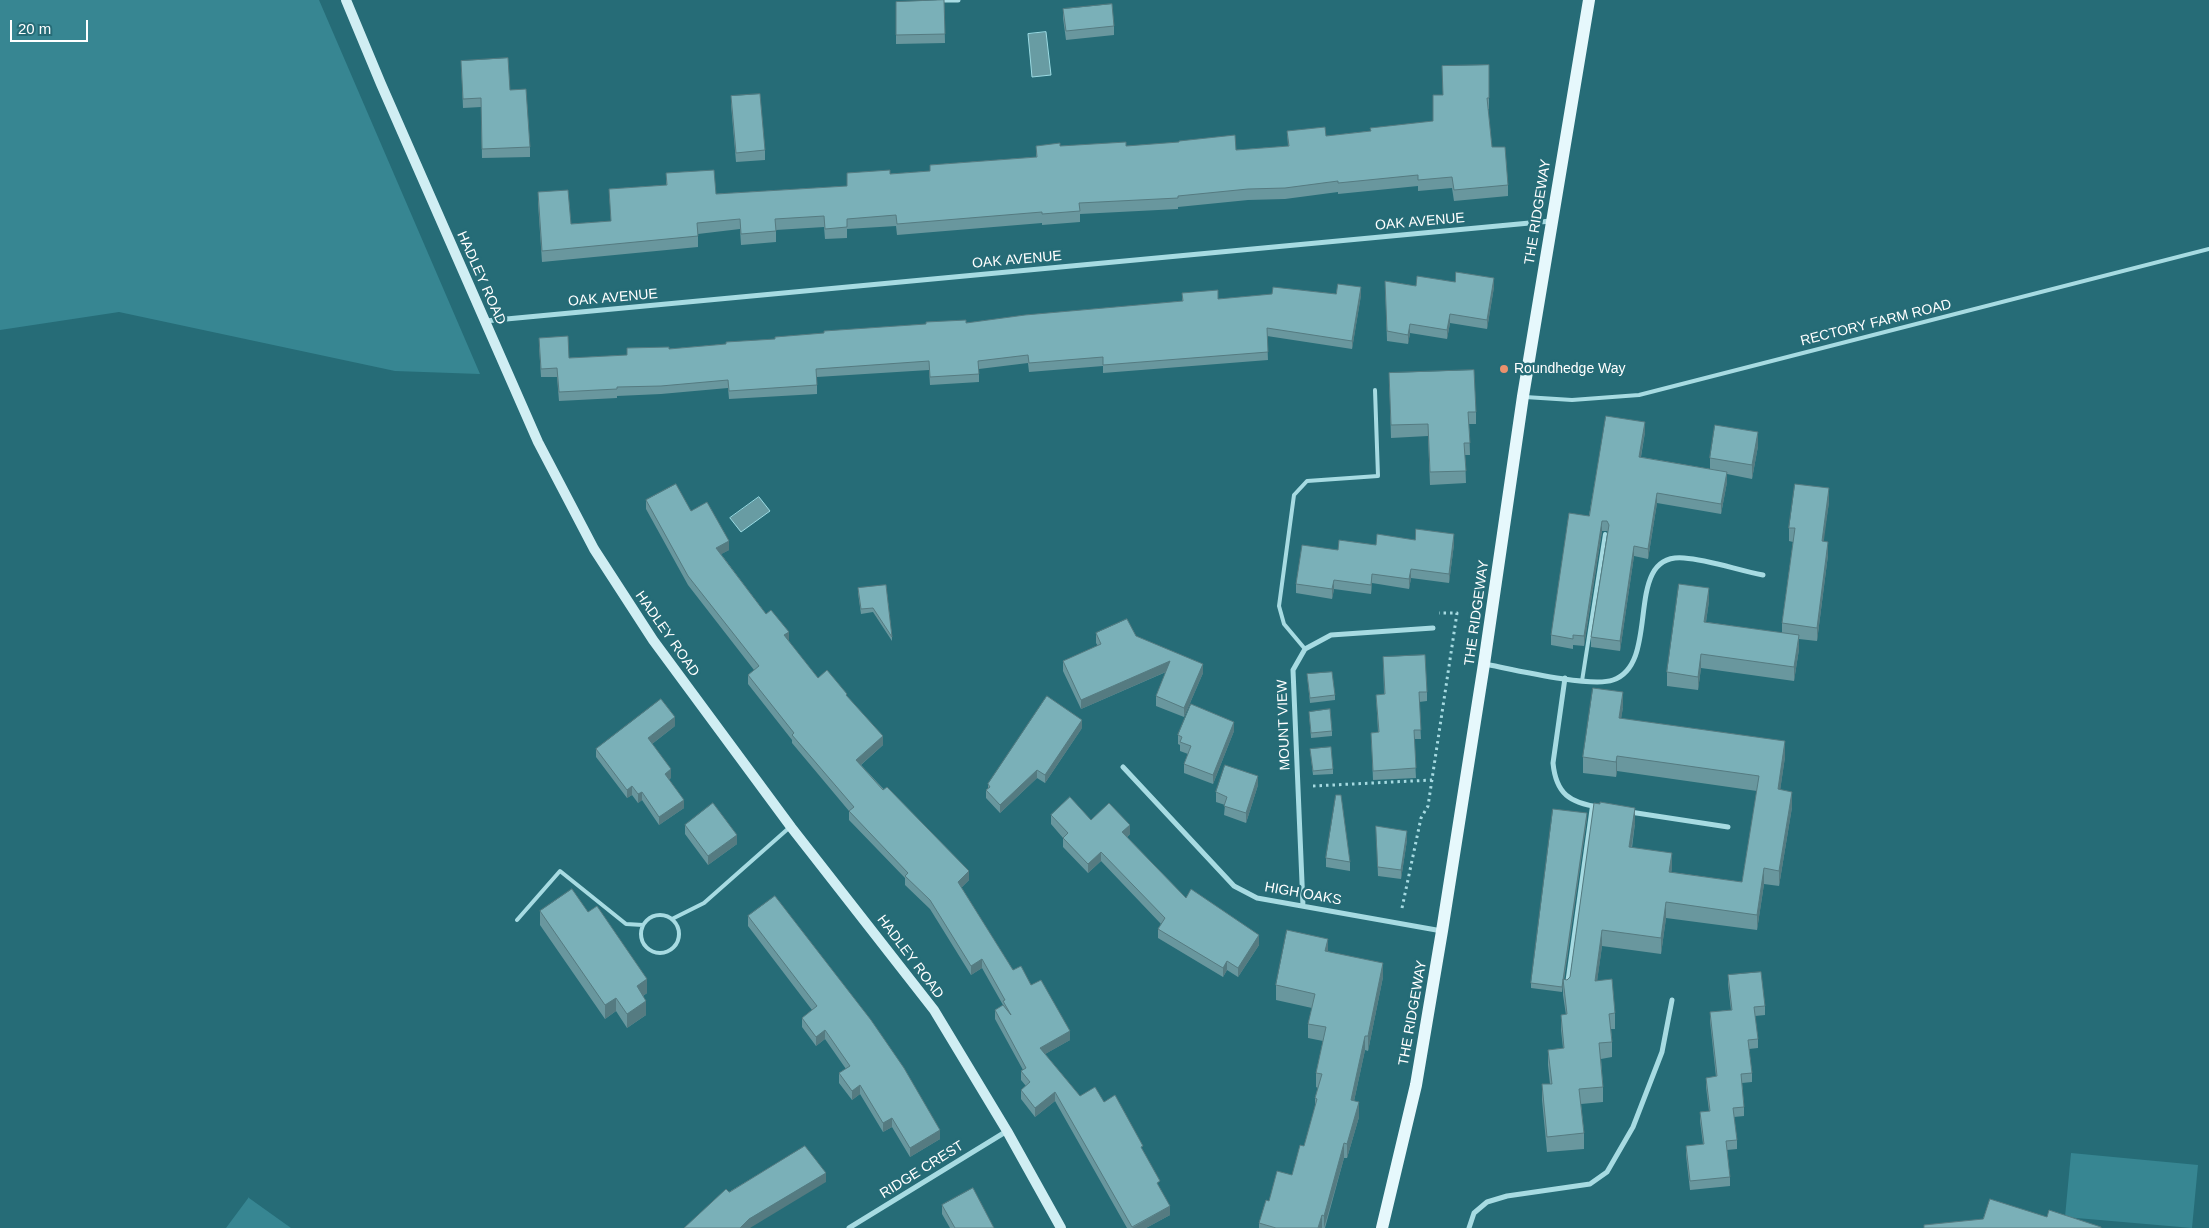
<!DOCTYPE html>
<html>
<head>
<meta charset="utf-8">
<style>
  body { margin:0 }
  #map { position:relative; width:2209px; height:1228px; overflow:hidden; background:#266c77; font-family:Helvetica,sans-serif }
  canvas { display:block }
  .scale { position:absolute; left:10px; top:20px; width:78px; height:22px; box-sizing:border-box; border:2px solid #fff; border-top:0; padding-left:6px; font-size:15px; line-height:18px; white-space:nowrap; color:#fff; -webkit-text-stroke:4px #266c77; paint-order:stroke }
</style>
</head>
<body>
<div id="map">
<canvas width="2209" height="1228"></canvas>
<div class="scale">20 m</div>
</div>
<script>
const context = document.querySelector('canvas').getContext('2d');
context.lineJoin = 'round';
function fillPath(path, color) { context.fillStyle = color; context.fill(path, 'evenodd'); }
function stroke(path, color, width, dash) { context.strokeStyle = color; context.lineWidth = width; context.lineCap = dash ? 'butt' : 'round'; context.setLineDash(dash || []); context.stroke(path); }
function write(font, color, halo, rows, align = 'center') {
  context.font = font + ' Helvetica,sans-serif'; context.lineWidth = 5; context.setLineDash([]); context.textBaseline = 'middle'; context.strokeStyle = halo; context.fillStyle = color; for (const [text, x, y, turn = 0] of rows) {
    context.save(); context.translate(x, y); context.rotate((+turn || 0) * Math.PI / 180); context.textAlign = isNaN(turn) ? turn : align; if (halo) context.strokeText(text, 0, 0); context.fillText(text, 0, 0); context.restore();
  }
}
const green = new Path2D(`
  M0,0H319L480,374L395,371L119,312L0,330Z
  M2071,1153L2198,1165L2192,1228L2065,1217Z
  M249,1197V1198L291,1228H226Z`);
const water = new Path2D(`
  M1046,32L1051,75L1032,77L1028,34Z
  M759,497L770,511L741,532L730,518Z`);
const path = new Path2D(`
  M1313,786L1432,780
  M1402,908L1421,818L1428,806L1457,613H1439`);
const lane = new Path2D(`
  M1525,397L1572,400L1639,395L2209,249
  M1305,649L1284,624L1279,606L1294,495L1307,481L1378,476L1375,390
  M1582,681L1605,534
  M641 934a19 19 0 1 1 38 0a19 19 0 1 1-38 0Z
  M672,919L704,903L790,827
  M517,920L560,871L626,924L643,925
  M1567,984L1592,806`);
const street = new Path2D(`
  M939,0H958
  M485,321L1551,221
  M1485,664C1511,669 1591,688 1613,680C1663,663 1621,552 1684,558C1710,560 1737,570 1763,575
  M1565,678L1553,763C1556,794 1570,803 1599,807
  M1123,767L1234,886L1257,898L1442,931
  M1630,812L1728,827
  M1303,906L1293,670L1305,649L1331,635L1433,628
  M849,1228L1007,1131
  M1469,1228L1474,1213L1487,1202L1507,1196L1590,1184L1607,1172L1633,1127L1662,1052L1672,1000`);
const secondary = new Path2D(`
  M346,0L381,84L538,442L594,549L653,640L791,827L934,1010L1007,1131L1061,1228`);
const primary = new Path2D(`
  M1382,1228L1416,1085L1442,931L1484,664L1523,396L1589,0`);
const wall = new Path2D(`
  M944,0L945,43L896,44V2Z
  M1063,9L1114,26V35L1066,40L1063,18Z
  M461,61L530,147V157L482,158L481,107L463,108Z
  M1489,65V109H1488L1492,147L1508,185V196L1454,201L1452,188L1418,191V186L1338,194V192L1285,199L1248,200L1178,207V209L1080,214V222L1042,225V223L897,235L896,226L847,229V238L825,239L824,227L776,230V242L741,245L740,229L698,234V247L542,262L538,203V192L571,224L611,221L609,189L666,185V173L716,194L847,186V173L890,174L930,171V165L1036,157V146H1126L1236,150L1288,146L1287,131L1326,136L1370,131L1433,121L1443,95Z
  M731,96L765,150V160L736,162L731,105Z
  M1385,281L1416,286L1455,282L1494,287L1487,329L1450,323L1447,339L1410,333L1408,344L1387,341Z
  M1182,293L1218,299L1336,294L1361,295L1352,349L1267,336L1268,360L1103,373V366L1029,372L1028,363L979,369V382L930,385L929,370L817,377V394L729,399L728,388L661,394L617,396V398L559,401L557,377H541L539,346L569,358L627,355L669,349L966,323L1182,301Z
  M1389,373L1476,412V424H1469L1470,455H1465L1466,483L1430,485L1428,436L1391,438Z
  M1645,432L1641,457L1710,469V458L1758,446L1752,479L1727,474V482L1721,514L1657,503L1648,559L1634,556L1620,651L1591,647V637L1608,532L1607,531H1602L1584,646L1573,645V649L1551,645V635L1589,516Z
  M646,500L691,511L729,550L721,554L766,614L818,678L847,697L883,745L861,765L969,880L961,888L1013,970L1031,985L1070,1040L1045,1054L1080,1096L1104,1102L1143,1152L1160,1189L1170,1215L1146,1228H1127L1055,1101L1035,1117L1021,1099V1090L1026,1086L1021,1080V1071L1023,1070L995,1019V1010L1003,1006V1005L982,968L971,975L930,909L905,885V878L849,820V811L792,743V740L748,684V675L754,670L688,585L646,509Z
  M1829,502L1823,541L1828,555L1817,641L1799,639V649L1794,681L1701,668L1698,690L1667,686V672L1709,601L1706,622L1782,633V623L1793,542L1789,541V528Z
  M1415,540L1454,544L1449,583L1411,578L1409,589L1372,583L1371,594L1334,589L1332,599L1296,593V584L1338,550Z
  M886,585L892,637V641L873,612L861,614L858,593V588Z
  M1096,633L1136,636L1203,673L1184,717L1156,706V696L1166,672L1081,709L1063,671V661L1098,646L1096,643Z
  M1383,657L1427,692V701L1419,702L1421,739H1414L1416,778L1373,780L1371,733L1378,732L1376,695L1384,694Z
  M1307,674L1335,695V700L1310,703Z
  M1623,707L1621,718L1785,757L1780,790L1792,807L1779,886L1764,884L1757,930L1666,918L1661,954L1602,946L1597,981L1615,1013V1029H1611L1612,1042V1057L1601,1059L1603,1087V1102L1581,1104L1584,1133V1149L1547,1152L1542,1100V1084H1550L1548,1065V1050L1563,1048L1561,1030V1015H1566L1563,995V984L1562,992L1531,988V983L1587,818L1564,980H1567L1570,977L1635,823L1632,848L1672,868L1671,872L1742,882L1757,791L1617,771L1616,777L1583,773V757Z
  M1309,712L1332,731V736L1311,738Z
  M675,726L652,744L671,778L669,779L684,808L659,825L642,800L638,803L632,795L627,798L596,757V749Z
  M1082,728L1045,783L1037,778L1000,813L986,798V790L988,789V784Z
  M1234,731L1213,784L1184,773V764L1188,754L1180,751V745L1178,744V735Z
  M1310,749L1333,769V774L1313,775Z
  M1258,785L1246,823L1224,815L1225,805L1216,802V792Z
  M1051,815L1091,820L1130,834L1127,837L1186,898L1259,945L1238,977L1227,970L1223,977L1158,938V929L1161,924L1101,861L1088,873L1063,847V838L1051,824Z
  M685,825L737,844L708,865L685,834Z
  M1376,826L1407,840L1401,879L1378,876Z
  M1326,858L1350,862V871L1326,867Z
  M540,911L588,912L647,993L643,996L646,1015L627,1028L616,1011L605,1019L540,925Z
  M748,916L940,1139L910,1157L892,1127L883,1132L860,1094L852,1100L839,1083V1073L846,1069L825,1039L816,1046L802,1027V1018L812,1010L748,926Z
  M1328,951L1383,977L1368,1051L1365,1050L1354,1101L1359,1117L1347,1158H1344L1325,1228H1259V1223L1269,1201L1292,1175L1304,1146L1315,1108V1098L1318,1088L1316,1087V1073L1323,1041L1308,1038V1024L1312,1008L1276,1000V985Z
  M1728,975L1765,1006V1015L1755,1016L1758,1039V1048L1749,1049L1752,1073V1082L1742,1083L1744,1107V1116L1734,1117L1737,1140V1149L1727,1150L1730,1177V1186L1690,1190L1686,1155V1146L1703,1144L1700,1121V1112L1709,1111L1706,1087V1078L1716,1077L1710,1021V1012L1731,1010L1728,984Z
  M942,1205L994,1228H950L942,1214Z`);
const shadedWall = new Path2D(`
  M1494,278V287L1487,329V320Z
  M1361,287V295L1352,349V341Z
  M1450,314V323L1447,339V330Z
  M1410,324V333L1408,344V335Z
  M1645,422V432L1639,467V457Z
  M1758,432V446L1752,479V465Z
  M1727,472V482L1721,514V504Z
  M1829,488V502L1822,555V541Z
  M1657,493V503L1648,559V549Z
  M1602,521V531L1584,646V636Z
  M1454,534V544L1449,583V574Z
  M729,541V550L716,557V548Z
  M1828,542V555L1817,641V628Z
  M1634,546V556L1620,651V641Z
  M1411,569V578L1409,589V579Z
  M1372,574V583L1371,594V585Z
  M1334,580V589L1332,599V589Z
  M1709,588V601L1704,635V622Z
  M789,632V641L784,635Z
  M1799,635V649L1794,681V667Z
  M1701,654V668L1698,690V677Z
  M1170,661V670L1081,709V700Z
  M1203,664V673L1184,717V708Z
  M1623,692V707L1619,733V718Z
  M675,717V726L648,747V738Z
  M1082,720V728L1045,783V775Z
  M1234,722V731L1213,784V775Z
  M883,736V745L856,769V760Z
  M1785,741V757L1778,805V789Z
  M1617,756V771L1616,777V762Z
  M671,769V778L665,782V774Z
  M1037,770V778L1000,813V805Z
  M1258,776V785L1246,823V813Z
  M632,786V795L627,798V790Z
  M642,792V800L638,803V794Z
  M1792,792V807L1779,886V871Z
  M684,800V808L659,825V817Z
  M1635,808V823L1629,863V847Z
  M1587,813V818L1562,992V987Z
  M1130,825V834L1122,841V832Z
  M1407,831V840L1401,879V870Z
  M737,835V844L708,865V856Z
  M1101,852V861L1088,873V864Z
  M1672,853V868L1669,887V872Z
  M1764,868V884L1757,930V915Z
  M969,871V880L958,891V882Z
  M1666,902V918L1661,954V938Z
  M1602,930V946L1595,996V981Z
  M1259,935V945L1238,977V968Z
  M1328,939V953L1325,951Z
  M982,959V968L971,975V966Z
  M1227,961V970L1223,977V968Z
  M1383,963V977L1368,1051V1036Z
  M647,979V993L637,1000V986Z
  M616,998V1011L605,1019V1005Z
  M646,1001V1015L627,1028V1014Z
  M825,1030V1039L816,1046V1037Z
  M1070,1031V1040L1040,1057V1048Z
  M1365,1036V1050L1351,1115V1100Z
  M860,1085V1094L852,1100V1091Z
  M1055,1092V1101L1035,1117V1108Z
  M1359,1102V1117L1347,1158V1144Z
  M892,1118V1127L883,1132V1123Z
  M940,1130V1139L910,1157V1148Z
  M1344,1143V1158L1324,1228V1216Z
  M826,1173V1182L750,1228H740L749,1219Z
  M1170,1206V1215L1146,1228H1132Z
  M1322,1215V1228H1318Z`);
const building = new Path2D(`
  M944,0L945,34L896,35V2Z
  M1112,4L1114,26L1066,31L1063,9Z
  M508,58L510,90L526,89L530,147L482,149L481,98L463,99L461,61Z
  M1489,65V98H1487L1492,147H1505L1508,185L1454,190L1452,177L1418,180V175L1338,183V181L1285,188L1248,189L1178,196V198L1079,203L1080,211L1042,214V212L897,224L896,215L847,219V227L825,229L824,216L775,219L776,231L741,234L740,219L697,223L698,236L542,251L538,192L568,190L571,224L611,221L609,189L667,185L666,173L714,170L716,194L847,186V173L890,170V174L930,171V165L1037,157L1036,146L1060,143V146L1126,142V146L1179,142V141L1235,135L1236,150L1289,146L1287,131L1325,127L1326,136L1371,131L1370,128L1433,121V95H1443L1442,66Z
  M760,94L765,150L736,153L731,96Z
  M1456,272L1494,278L1487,320L1450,314L1447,330L1410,324L1408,335L1387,331L1385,281L1416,286L1417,276L1455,282Z
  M1338,284L1361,287L1352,341L1267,328L1268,352L1103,365V357L1029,363L1028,355L978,361L979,374L930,377L929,361L816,369L817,385L729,391L728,380L661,386L617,387V389L559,392L557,368L541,369L539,338L568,336L569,358L627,355V348L669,347V349L726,344V342L775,339V337L824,333V331L926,324V322L966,320V323L1025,315L1183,301L1182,293L1218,290V299L1272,294L1273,287L1336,294Z
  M1474,370L1476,412H1468L1470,443H1464L1466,471L1430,472L1428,424L1391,425L1389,373Z
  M1606,416L1645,422L1639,457L1727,472L1721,504L1657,493L1648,549L1634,546L1620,641L1591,637L1609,525L1607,521H1602L1584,636L1573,635V639L1551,635L1569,513L1589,516Z
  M1715,425L1758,432L1752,465L1710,458Z
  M676,484L691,511L707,502L729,541L716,548L766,614L771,610L789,632L784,635L818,678L827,670L847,694L846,695L883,736L856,760L883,790L887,787L969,871L958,882L1013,970L1021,966L1031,985L1041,980L1070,1031L1040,1048L1080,1096L1095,1087L1104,1102L1115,1095L1143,1146L1141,1147L1160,1181L1157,1183L1170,1206L1132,1227L1055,1092L1035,1108L1021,1090L1030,1082L1021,1071L1026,1068L995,1010L1003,1005L1011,1015L1003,1001L1005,1000L982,959L971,966L930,900L905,876L908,873L849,811L854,807L792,735L794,733L748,675L759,666L688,576L646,500Z
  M1795,484L1829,488L1822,541L1828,542L1817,628L1782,623L1795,528H1789Z
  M1416,529L1454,534L1449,574L1411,569L1409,579L1372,574L1371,585L1334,580L1332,589L1296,584L1302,545L1338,550L1339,540L1376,545L1377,534L1415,540Z
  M1679,584L1709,588L1704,622L1799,635L1794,667L1701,654L1698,677L1667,672Z
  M886,585L892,637L873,608L861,609L858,588Z
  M1127,619L1136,636L1203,664L1184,708L1156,696L1170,661L1081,700L1063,661L1101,644L1096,633Z
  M1425,655L1427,692H1419L1421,730H1414L1416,768L1373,771L1371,733L1379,732L1376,695L1385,694L1383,657Z
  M1332,672L1335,695L1310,698L1307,674Z
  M1593,688L1623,692L1619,718L1785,741L1778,789L1792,792L1779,871L1764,868L1757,915L1666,902L1661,938L1602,930L1595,981L1612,979L1615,1013L1609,1014L1612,1042L1599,1043L1603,1087L1579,1089L1584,1133L1547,1137L1542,1084H1552L1548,1050L1564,1048L1561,1015L1567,1014L1563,979L1567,980L1570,977L1594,803L1600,804V802L1635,808L1629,847L1672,853L1669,872L1742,882L1759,776L1617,756L1616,762L1583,757Z
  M1047,696L1082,720L1045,775L1037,770L1000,805L986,790L990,787L988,784Z
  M661,699L675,717L648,738L671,769L665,774L684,800L659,817L642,792L638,794L632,786L627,790L596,749Z
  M1191,704L1234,722L1213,775L1184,764L1191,746L1180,742L1182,737L1178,735Z
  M1330,709L1332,731L1311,733L1309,712Z
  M1331,747L1333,769L1313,771L1310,749Z
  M1225,765L1258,776L1246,813L1224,806L1227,797L1216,792Z
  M1336,795H1341L1350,862L1326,858Z
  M1070,797L1091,820L1109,803L1130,825L1122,832L1186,898L1191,889L1259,935L1238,968L1227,961L1223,968L1158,929L1165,918L1101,852L1088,864L1063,838L1068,833L1051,815Z
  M713,803L737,835L708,856L685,825Z
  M1553,809L1587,813L1562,987L1531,983Z
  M1376,826L1407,831L1401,870L1378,867Z
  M572,889L588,912L597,906L647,979L637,986L646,1001L627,1014L616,998L605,1005L540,911Z
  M775,896L871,1020L904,1068L940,1130L910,1148L892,1118L883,1123L860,1085L852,1091L839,1073L850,1066L825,1030L816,1037L802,1018L817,1006L748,916Z
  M1287,930L1328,939L1325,951L1383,963L1368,1036H1365L1351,1100L1359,1102L1347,1144L1344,1143L1324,1216L1322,1215L1318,1228H1276L1259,1223L1266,1200L1269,1201L1277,1171L1292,1175L1300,1145L1304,1146L1317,1099L1315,1098L1322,1074L1316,1073L1326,1027L1308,1024L1315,994L1276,985Z
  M1761,972L1765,1006L1754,1007L1758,1039L1748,1040L1752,1073L1741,1074L1744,1107L1733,1108L1737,1140L1726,1141L1730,1177L1690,1181L1686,1146L1704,1144L1700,1112L1710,1111L1706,1078L1717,1076L1710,1012L1732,1010L1728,975Z
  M805,1146L826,1173L749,1219L740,1228H684L726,1189L729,1192Z
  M973,1188L994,1228H955L942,1205Z
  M1990,1199L2047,1217L2049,1210L2101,1227V1228H1924V1225L1983,1219Z`);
const markers = [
  [1504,369,5,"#eb916d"]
];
const streetNames = [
  ["THE RIDGEWAY",1538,212,-81],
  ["OAK AVENUE",1420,222,-5],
  ["OAK AVENUE",1017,260,-5],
  ["HADLEY ROAD",481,278,66],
  ["OAK AVENUE",613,298,-5],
  ["RECTORY FARM ROAD",1876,323,-14],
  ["THE RIDGEWAY",1477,613,-82],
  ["HADLEY ROAD",667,634,55],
  ["MOUNT VIEW",1284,725,-92],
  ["HIGH OAKS",1303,894,10],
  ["HADLEY ROAD",910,957,53],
  ["THE RIDGEWAY",1413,1013,-80],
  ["RIDGE CREST",922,1170,-32]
];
const poiNames = [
  ["Roundhedge Way",1514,369]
];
fillPath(green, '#378692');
fillPath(water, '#689ca3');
stroke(water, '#9cdbe3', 1);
stroke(path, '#a7dbe2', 3, [2.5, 4]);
stroke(lane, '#a7dbe2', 4);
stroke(street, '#a7dbe2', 5);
stroke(secondary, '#d0eef3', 10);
stroke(primary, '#e6f8fc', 12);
fillPath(wall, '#69979e');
fillPath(shadedWall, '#557b81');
fillPath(building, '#7ab0b8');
stroke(building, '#557b81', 1);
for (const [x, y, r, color] of markers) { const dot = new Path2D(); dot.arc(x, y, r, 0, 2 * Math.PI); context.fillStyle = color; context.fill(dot); stroke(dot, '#266c77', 2); }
write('14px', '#fff', '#266c77', streetNames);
write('14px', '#fff', '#266c77', poiNames, 'left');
</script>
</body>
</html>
